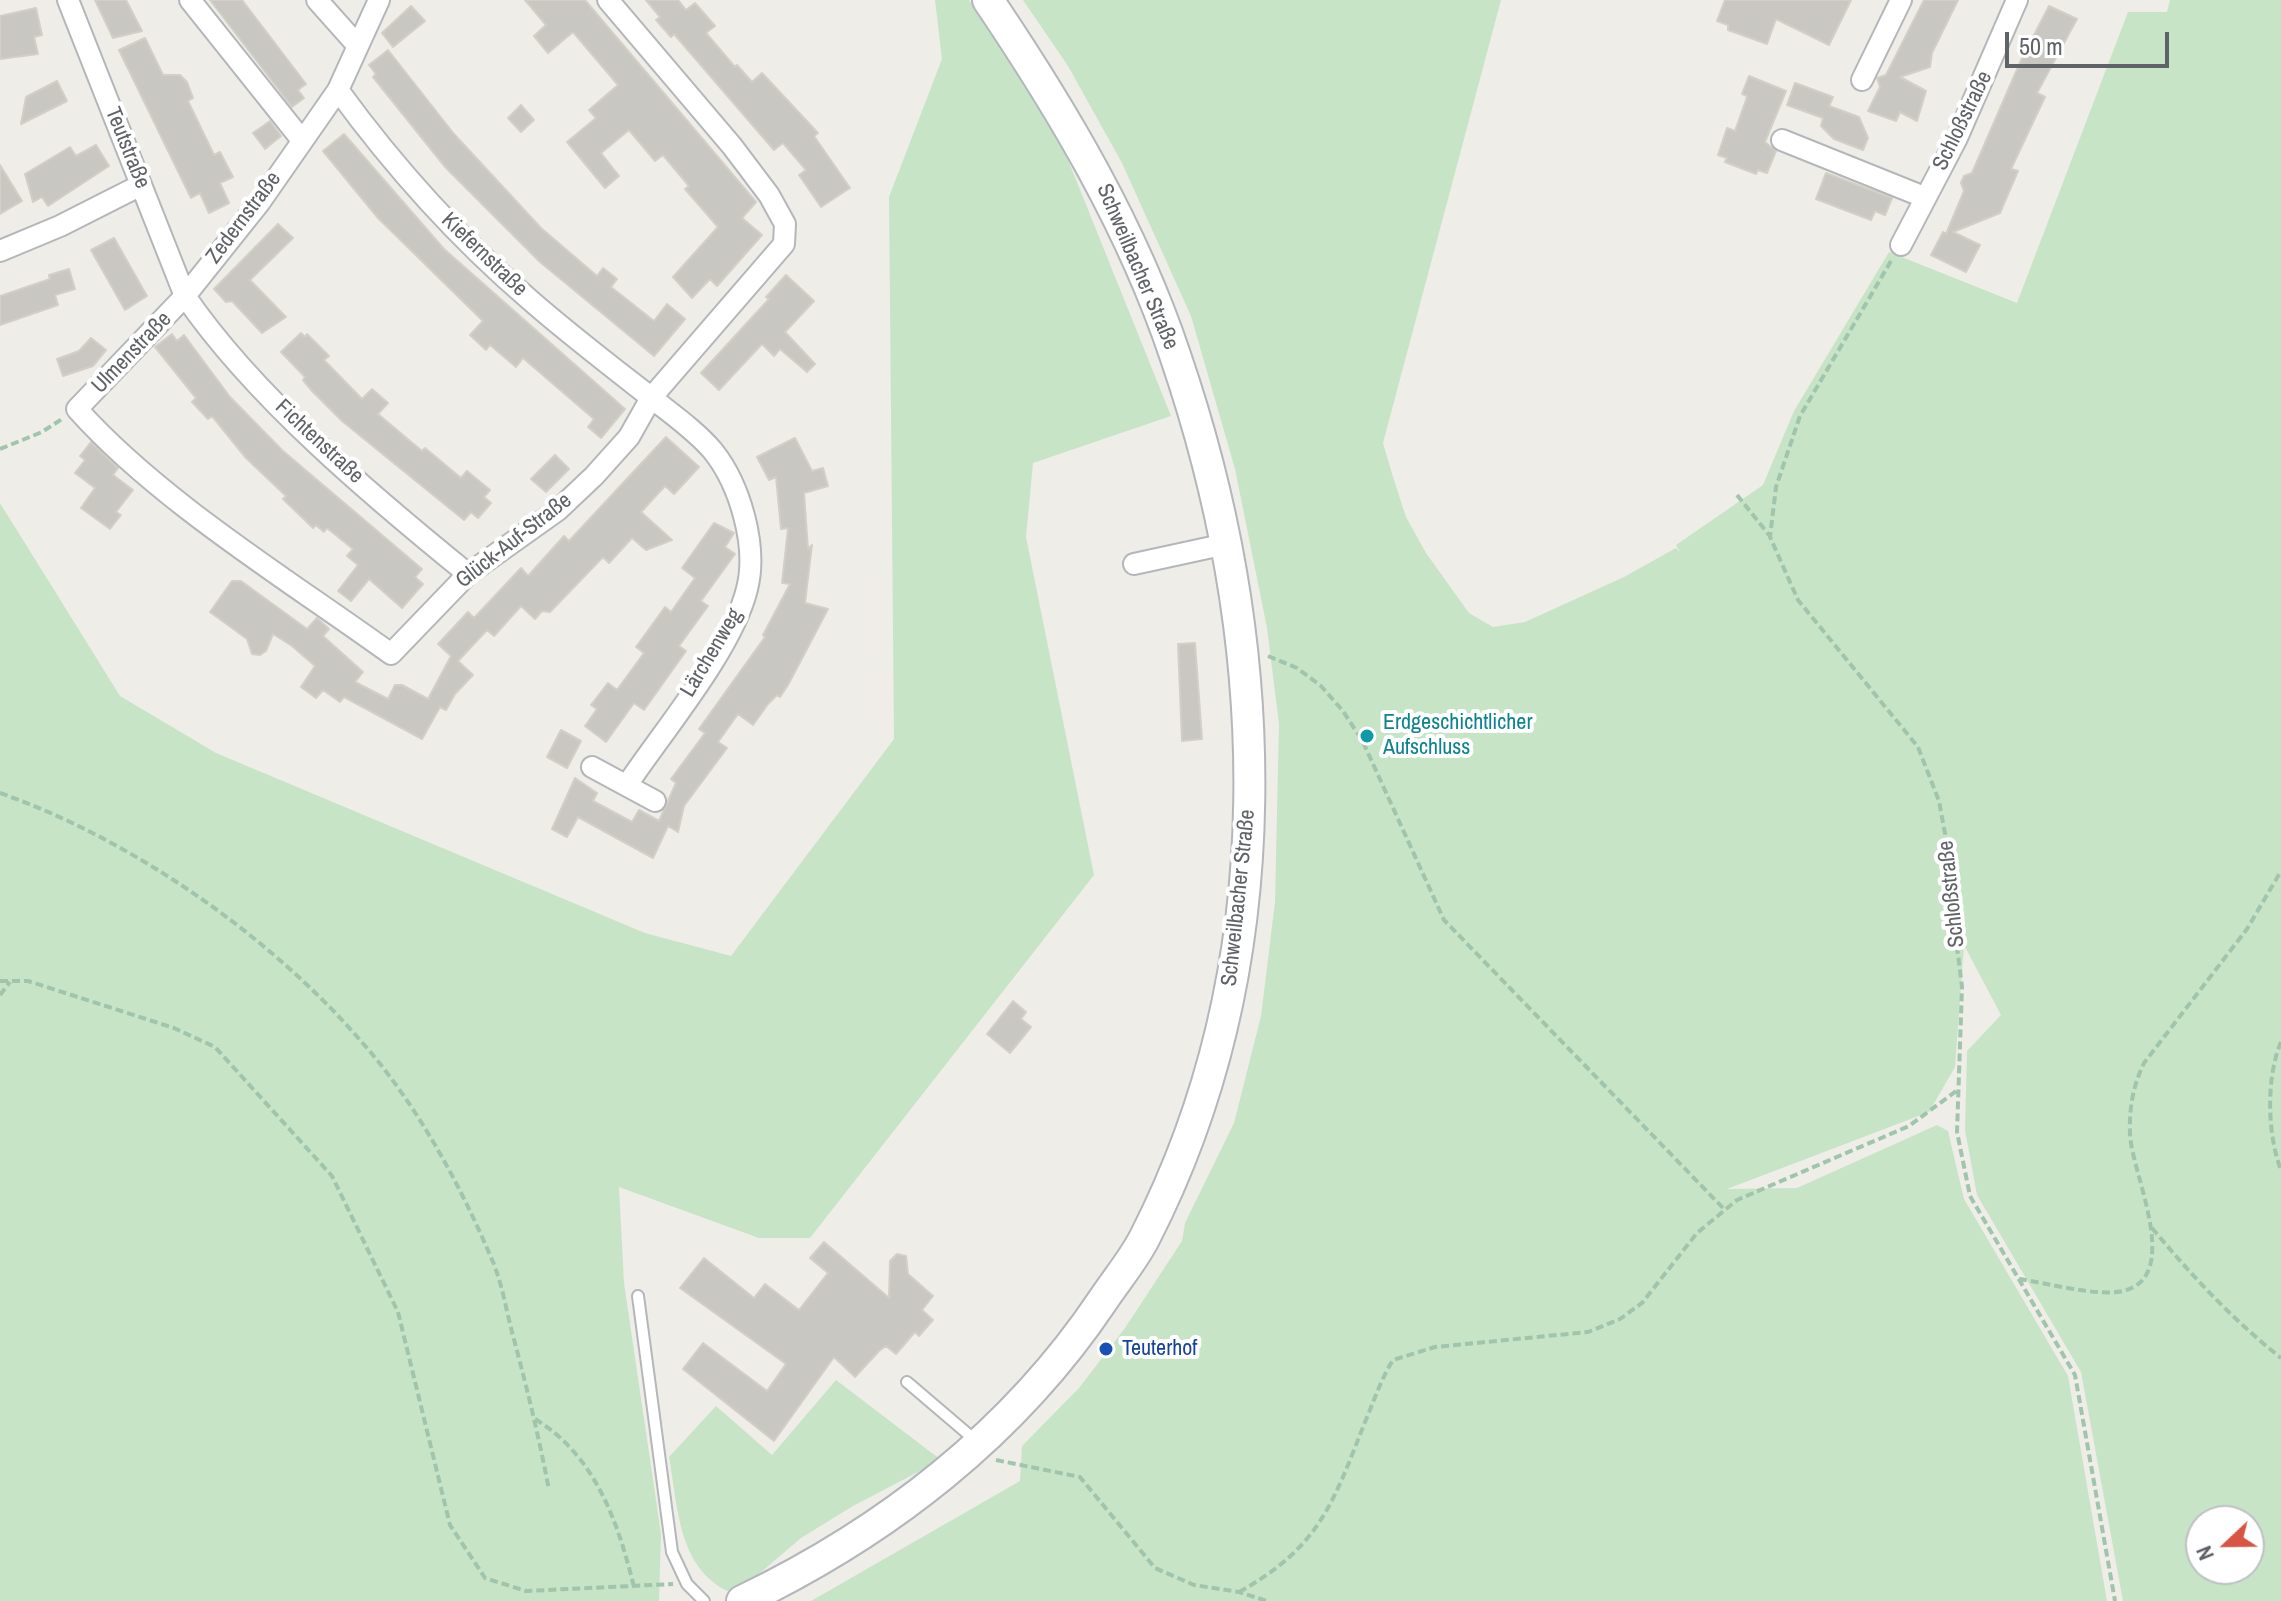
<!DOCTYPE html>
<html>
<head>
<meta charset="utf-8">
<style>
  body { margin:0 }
  #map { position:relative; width:2281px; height:1601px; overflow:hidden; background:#efede7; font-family:"Archivo Narrow",sans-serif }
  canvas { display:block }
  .north { position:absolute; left:2185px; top:1505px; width:80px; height:80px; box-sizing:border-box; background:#fff; border:2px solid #bfc0c2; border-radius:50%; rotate:248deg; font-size:22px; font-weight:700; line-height:32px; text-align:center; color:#5f6266 }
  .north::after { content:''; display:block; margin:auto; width:28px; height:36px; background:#d85445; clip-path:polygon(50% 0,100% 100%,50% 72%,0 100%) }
  .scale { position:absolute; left:2005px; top:32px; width:164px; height:36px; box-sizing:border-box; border:4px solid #5f6266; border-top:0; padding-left:10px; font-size:24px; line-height:28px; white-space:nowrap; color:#5f6266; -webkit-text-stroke:6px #fff; paint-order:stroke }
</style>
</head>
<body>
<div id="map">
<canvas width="2281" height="1601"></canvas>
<div class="north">N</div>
<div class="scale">50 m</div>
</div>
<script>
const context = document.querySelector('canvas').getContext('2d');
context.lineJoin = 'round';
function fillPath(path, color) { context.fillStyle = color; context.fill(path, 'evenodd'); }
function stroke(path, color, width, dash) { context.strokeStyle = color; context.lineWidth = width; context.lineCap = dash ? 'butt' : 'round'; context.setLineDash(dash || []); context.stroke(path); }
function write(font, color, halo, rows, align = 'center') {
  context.font = font + ' "Archivo Narrow",sans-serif'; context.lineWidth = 8; context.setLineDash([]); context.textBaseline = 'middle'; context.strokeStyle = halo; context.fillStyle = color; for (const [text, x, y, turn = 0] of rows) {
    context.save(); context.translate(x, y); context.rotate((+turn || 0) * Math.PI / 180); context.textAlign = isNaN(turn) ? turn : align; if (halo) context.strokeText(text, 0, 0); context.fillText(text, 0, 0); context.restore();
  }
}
const green = new Path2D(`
  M935,0H969L1054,125L1171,416L1033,463L1026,537L1094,875L810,1238H759L619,1187L624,1283L661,1534L659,1601H0V503L120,696L216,753L645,933L731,956L894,739L889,197L942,59Z
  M1023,0H1501L1383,443L1393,477L1406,517L1426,553L1469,613L1493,627L1525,622L1624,577L1676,548L1680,552L1676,545L1763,485L1794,411L1889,252L2017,303L2128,12H2167L2170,0H2281V1601H2123L2081,1372L1977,1195L1965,1130L1967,1051L2001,1015L1964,945L1955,1067L1929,1112L1727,1189L1797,1188L1937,1125L1948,1131L1964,1199L2068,1376L2107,1601H811L1020,1481L1022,1446L1079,1388L1125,1328L1182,1241L1185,1223L1234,1123L1261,1016L1275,902L1279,724L1267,628L1235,469L1191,316L1122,163L1068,66ZM2249,1521V1569H2201V1521Z
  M836,1380L941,1460L853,1506L801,1538L747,1584L727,1591C678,1566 678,1507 669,1457L716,1406L772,1455Z`);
const building = new Path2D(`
  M95,0H126L142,31L113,38Z
  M210,0H242L306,84L298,90L304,98L292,107Z
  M525,0H585L756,202L742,218L762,235L717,286L710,279L692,298L673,277L718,227L685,189L689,186L663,155L655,161L629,130L601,153L619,176L605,188L567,142L596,118L589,110L618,85L573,32L548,53L534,36L546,25Z
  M646,0H678L686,10L695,3L715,26L706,33L735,67L737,65L752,82L762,73L818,133L814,136L850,188L821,207L799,175L806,170L783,143L774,150L674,34L671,37L656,20L660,17Z
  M1725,0H1851L1829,45L1776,19L1767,44L1728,30V25L1717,21Z
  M1924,0H1958L1932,53L1930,67L1900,77L1926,91L1917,121L1900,112L1896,121L1868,111L1880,87L1877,78L1886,75Z
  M411,6L425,21L393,47L382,33Z
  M2049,6L2077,19L2037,93L2045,97L2011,169L2018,171L2000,213L1953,232L1980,245L1966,272L1931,255L1943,232L1946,234L1964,191L1961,183L1964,176L1972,173L2022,58Z
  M36,8L42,35L34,37L38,54L0,59V16Z
  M145,38L163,75H180L187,82L193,98L188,101L214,155L220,152L233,177L220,183L229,203L209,213L200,193L191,198L119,50Z
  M388,50L454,134L541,228L597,276L603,268L617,279L611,287L654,321L667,304L685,319L654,356L540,262L446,168L373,77L376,74L369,65Z
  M1749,76L1786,91L1765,142L1776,151L1767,173L1758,170L1756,174L1725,162L1727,158L1718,155L1727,128L1735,131L1746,100L1747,96L1742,94Z
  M57,81L67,101L21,124L26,97Z
  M1795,83L1833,97L1829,106L1859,117L1868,138L1863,150L1834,139L1821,126L1823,118L1787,105Z
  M521,105L534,120L521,132L508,118Z
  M270,121L281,136L265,149L253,133Z
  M344,134L444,249L625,409L601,438L588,427L594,419L523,358L516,367L490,345L486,350L470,335L483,321L378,218L323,151Z
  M96,145L109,166L48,206L42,197L33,202L25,174L70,147L76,156Z
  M0,165L22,201L0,214Z
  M1826,173L1892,198L1885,215L1875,211L1871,220L1816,199Z
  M278,224L293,238L250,280L286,317L262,333L232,301L226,302L214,289Z
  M114,238L147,296L125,310L91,250Z
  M69,269L75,289L55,295L58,305L0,325V296L50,279L49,275Z
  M786,275L814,301L785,332L815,364L807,372L780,349L774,356L762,344L719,390L701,373L769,299L766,297Z
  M301,333L305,337L307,334L329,356L324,360L362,399L372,389L388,403L378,414L422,451L425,448L461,478L467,471L490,490L484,497L491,503L478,518L471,512L464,520L342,421L312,391L303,380L305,377L281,352Z
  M172,334L177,341L184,335L230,397L283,451L422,569L415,577L423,584L402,608L369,579L351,601L338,591L358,565L347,556L353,549L327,528L324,532L316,525L313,528L283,499L286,496L246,458L212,416L208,419L192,402L196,398L155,347Z
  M91,338L106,350L93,366L63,376L57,359L79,351Z
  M666,437L699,467L674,494L665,486L641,512L672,540L646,550L632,538L609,563L603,557L550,612L542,611L535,619L521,606L494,636L487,630L458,661L473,675L455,694L446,710L440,707L422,739L344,697L340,702L323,690L316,698L301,687L315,666L292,646L273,634L266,651L260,655L252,654L247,639L210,612L232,581H241L307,629L317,618L329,629L323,636L363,672L355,682L388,699L395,685H402L428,699L451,656L438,644L468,612L474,618L521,568L528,576L564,536L569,541Z
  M795,438L812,471L823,468L828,486L804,493L808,549L812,545L805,603L828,609L788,685L780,697L777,695L768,704L753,725L738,714L718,742L727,748L684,806L678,832L668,826L653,858L578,817L567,837L552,829L575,778L597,793L593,801L632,822L639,810L659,821L676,783L671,779L705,733L699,729L765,637L763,635L790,584L782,583L788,528L781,529L776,477L769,480L757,457Z
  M91,442L118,468L113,475L133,490L116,512L121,515L110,529L81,508L95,488L75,473L85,460L80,456Z
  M555,455L569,469L546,492L531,479Z
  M714,523L734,533L725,547L735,554L701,601L708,606L679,646L686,651L644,710L634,703L606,742L585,726L597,709L591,705L608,683L617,690L644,653L636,647L665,607L671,612L695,578L682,568Z
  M1195,643L1202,739L1182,741L1178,644Z
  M561,730L581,741L567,768L547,757Z
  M1013,1001L1026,1012L1021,1019L1031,1027L1010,1053L987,1034Z
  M824,1242L889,1298L890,1261L897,1254L906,1256L908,1274L933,1296L922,1310L933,1320L919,1336L915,1332L896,1354L886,1346L879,1351L855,1377L834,1357L774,1441L683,1369L703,1343L767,1391L786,1364L680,1288L704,1258L754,1298L765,1284L799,1310L828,1273L810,1258Z`);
const path = new Path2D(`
  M1891,261L1800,416L1776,487L1770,537L1798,600L1918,747L1939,801L1955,888V930L1962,987L1957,1132L1970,1196L2075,1375L2115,1601
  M0,449L42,432L62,419
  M1737,495L1769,535
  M1268,656L1297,668L1321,686L1343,711L1363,742L1444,920L1724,1209
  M0,793C131,839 269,935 360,1040C417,1104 460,1184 493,1262C502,1284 506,1309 512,1332C526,1384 539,1437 549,1490
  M0,981H28L174,1028L215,1047L332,1176L398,1312L450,1525L485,1578L526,1591L673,1584
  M0,995L10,982
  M2281,1042C2266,1077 2267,1134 2281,1170
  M2152,1228C2192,1276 2232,1319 2281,1358
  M2019,1279C2047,1283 2097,1297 2123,1291C2184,1277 2131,1172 2130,1134C2129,1108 2133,1086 2144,1063L2247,929L2281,871
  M535,1419C595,1455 618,1522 634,1587
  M996,1460L1080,1477L1155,1568L1194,1585L1239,1592L1267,1601
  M1239,1592C1320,1547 1333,1503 1365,1422C1374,1401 1381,1379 1393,1360L1435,1347L1588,1332L1620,1319L1642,1303L1697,1233L1737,1200L1909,1126L1959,1089`);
const lane = new Path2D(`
  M638,1296L672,1552L687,1584L704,1601
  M907,1382L975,1440`);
const street = new Path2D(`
  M68,0L185,296C254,397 373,497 468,574
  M190,0L301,139
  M317,0L358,46
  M379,0L338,90L260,202L185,296L77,409C159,501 290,581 391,654L468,574L558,510L594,476L629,437L651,398L784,244L785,224L769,195L732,146L608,0
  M1862,80L1901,0
  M338,90C394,167 458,238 530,300C570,335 612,367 653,399C673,415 696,431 713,451C740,485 758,546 747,589C732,650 663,731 627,785
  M1782,140L1924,197
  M1901,245L1957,138L2017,0
  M0,251L60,226L141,185
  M1134,564L1226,544
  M592,767L655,801`);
const secondary = new Path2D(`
  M742,1601C886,1532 1014,1433 1103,1300C1117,1279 1134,1259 1145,1237C1285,963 1273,641 1175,355C1132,227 1063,111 988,0`);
const markers = [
  [1367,736,8,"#0f9aa8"],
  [1106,1349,8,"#1a4fb4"]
];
const streetNames = [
  ["Schloßstraße",1963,121,-64],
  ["Teutstraße",127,148,68],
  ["Zedernstraße",244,218,-53],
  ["Kiefernstraße",484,255,44],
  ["Schweilbacher Straße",1137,267,67],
  ["Ulmenstraße",132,353,-46],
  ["Fichtenstraße",319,442,43],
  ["Glück-Auf-Straße",514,541,-38],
  ["Lärchenweg",712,653,-59],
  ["Schloßstraße",1952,894,-96],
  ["Schweilbacher Straße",1239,898,-84]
];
const cultureNames = [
  ["Erdgeschichtlicher",1383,723],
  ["Aufschluss",1383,748]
];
const transitNames = [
  ["Teuterhof",1122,1349]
];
fillPath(green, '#c7e4c7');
fillPath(building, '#c8c7c2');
stroke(building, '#d3cfc6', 2);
stroke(lane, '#b4b7ba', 14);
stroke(street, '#b4b7ba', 24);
stroke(secondary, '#b3b6ba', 34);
stroke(path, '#a0c4ac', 4, [8, 4]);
stroke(lane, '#fff', 10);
stroke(street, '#fff', 20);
stroke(secondary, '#fff', 30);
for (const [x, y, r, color] of markers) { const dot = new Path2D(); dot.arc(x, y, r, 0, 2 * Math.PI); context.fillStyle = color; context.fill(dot); stroke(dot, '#fff', 3); }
write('22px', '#5f6266', '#fff', streetNames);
write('22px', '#0d838f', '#fff', cultureNames, 'left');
write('22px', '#164399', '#fff', transitNames, 'left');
</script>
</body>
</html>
